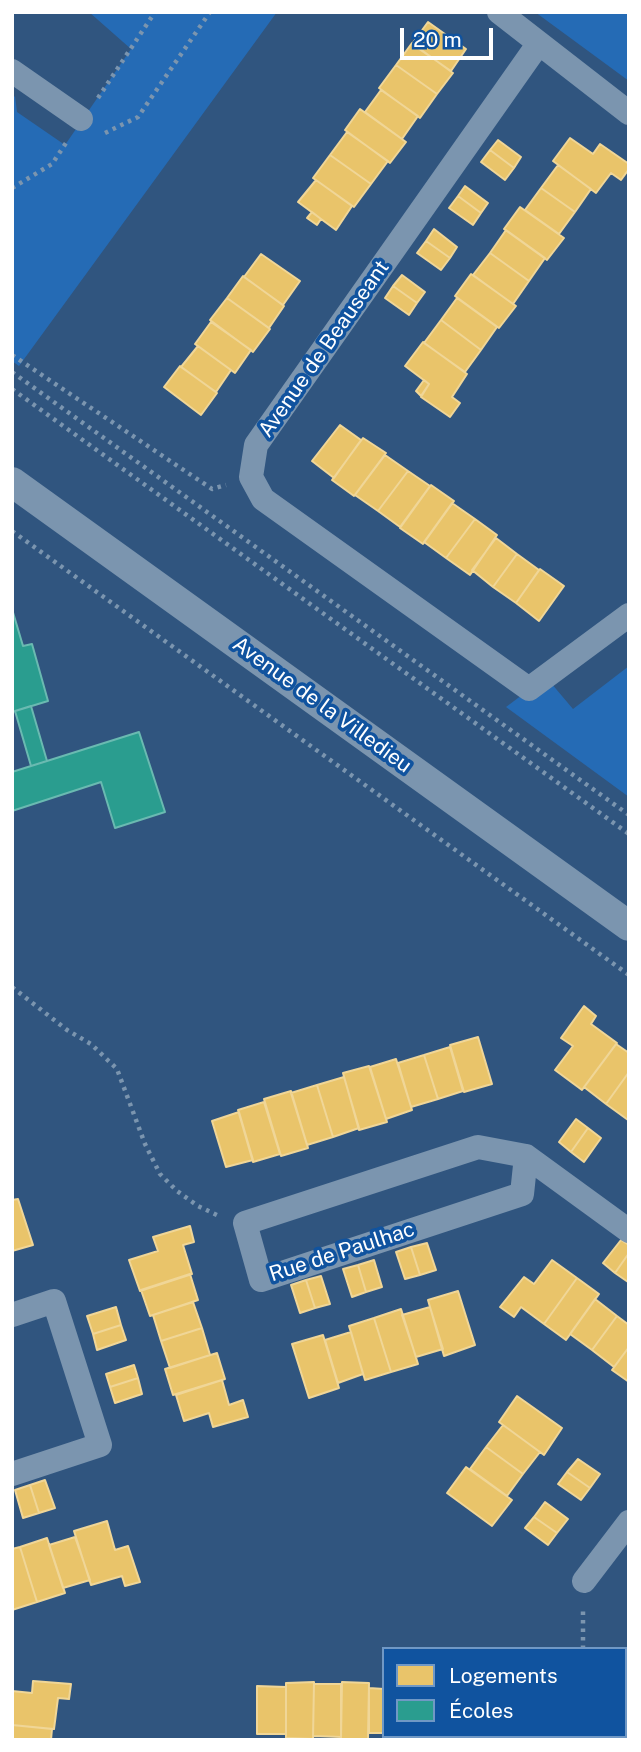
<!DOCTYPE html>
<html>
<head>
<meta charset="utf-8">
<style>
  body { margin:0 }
  #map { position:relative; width:641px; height:1752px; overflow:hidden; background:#30557f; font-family:"Public Sans",sans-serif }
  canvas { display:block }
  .frame { position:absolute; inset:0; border:14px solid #fff; pointer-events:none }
  .legend { position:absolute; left:382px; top:1647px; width:245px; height:91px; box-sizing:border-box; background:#10539f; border:2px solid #7098c5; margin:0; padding:9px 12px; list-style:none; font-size:21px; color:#fff }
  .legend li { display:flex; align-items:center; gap:14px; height:35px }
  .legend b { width:35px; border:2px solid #7098c5 }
  .scale { position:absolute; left:400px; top:28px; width:93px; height:32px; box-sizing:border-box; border:4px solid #fff; border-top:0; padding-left:9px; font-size:21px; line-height:24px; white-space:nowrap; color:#fff; -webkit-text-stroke:5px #10539f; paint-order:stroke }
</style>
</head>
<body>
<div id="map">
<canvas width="641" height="1752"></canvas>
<div class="frame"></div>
<ul class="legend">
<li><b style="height:19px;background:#e9c46a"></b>Logements</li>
<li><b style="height:19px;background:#2a9d8f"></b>Écoles</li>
</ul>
<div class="scale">20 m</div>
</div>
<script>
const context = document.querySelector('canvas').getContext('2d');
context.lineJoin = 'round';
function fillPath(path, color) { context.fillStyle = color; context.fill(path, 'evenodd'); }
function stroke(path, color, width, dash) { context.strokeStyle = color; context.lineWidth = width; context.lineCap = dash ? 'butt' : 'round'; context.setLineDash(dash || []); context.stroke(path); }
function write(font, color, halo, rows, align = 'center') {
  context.font = font + ' "Public Sans",sans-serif'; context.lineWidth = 7; context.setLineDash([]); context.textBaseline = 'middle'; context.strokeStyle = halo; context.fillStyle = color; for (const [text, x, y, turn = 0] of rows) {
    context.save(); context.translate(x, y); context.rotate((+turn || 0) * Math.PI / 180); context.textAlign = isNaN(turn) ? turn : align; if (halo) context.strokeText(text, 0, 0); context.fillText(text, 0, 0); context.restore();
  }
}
const green = new Path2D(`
  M89,12H277L19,366L12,361V99L15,96L17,112L65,145L131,49Z
  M535,12H629V81Z
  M629,666V797L506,707L526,692L551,683L573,709Z`);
const homes = new Path2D(`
  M428,22L466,49L451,71L412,44Z
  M412,43L453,73L437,94L396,65Z
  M396,65L437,94L420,118L379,88Z
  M381,90L418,116L402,139L365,112Z
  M360,109L406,142L390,163L345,130Z
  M347,132L388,161L371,184L330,155Z
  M570,138L593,154L600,144L629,164V169L621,180L611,173L596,193L553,161Z
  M498,140L521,157L514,168L490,150Z
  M490,150L514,168L505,180L481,162Z
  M330,155L371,184L354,207L313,178Z
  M558,165L591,189L575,212L541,188Z
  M316,180L352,206L336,230L298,202Z
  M465,186L488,203L481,213L458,196Z
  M541,188L575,212L559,234L525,210Z
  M458,196L481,213L473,225L449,208Z
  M520,207L564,238L547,260L504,229Z
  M312,212L321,219L317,225L307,218Z
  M434,229L457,247L450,258L426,241Z
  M506,230L545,258L529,281L490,253Z
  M426,241L450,258L441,270L417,253Z
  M490,253L529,281L513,304L473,275Z
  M261,254L300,281L283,305L244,277Z
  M471,274L516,306L499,328L455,296Z
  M402,275L425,292L417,303L393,286Z
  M243,276L284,306L269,328L227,298Z
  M393,286L417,303L409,315L385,298Z
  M227,298L270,329L253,352L210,320Z
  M457,298L497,327L481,350L441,320Z
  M441,320L481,350L465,372L424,343Z
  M211,322L251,350L235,373L195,344Z
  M423,342L467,374L452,397L460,403L450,417L421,397L429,384L405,366Z
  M198,346L231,370L216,392L181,367Z
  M180,366L217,393L201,415L164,387Z
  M424,380L429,384L421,396L416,391Z
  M340,425L361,440L334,478L312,461Z
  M363,438L386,453L354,496L332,480Z
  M385,455L408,471L378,511L355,495Z
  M408,471L430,486L400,527L378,511Z
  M431,485L454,501L423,544L400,528Z
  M452,503L475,519L446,558L424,542Z
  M475,519L497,535L470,575L446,558Z
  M496,538L517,554L493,587L472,570Z
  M517,554L539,570L516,603L493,587Z
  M540,569L564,586L539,621L516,603Z
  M584,1006L596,1016L591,1024L617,1043L582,1090L555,1070L573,1046L561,1038Z
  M478,1037L492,1084L464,1092L450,1045Z
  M616,1044L629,1053V1072L606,1104L584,1087Z
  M450,1047L463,1091L438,1099L424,1055Z
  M424,1055L438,1099L411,1107L398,1063Z
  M396,1059L412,1110L386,1119L370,1067Z
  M369,1066L387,1122L359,1130L343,1073Z
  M629,1072V1119L628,1120L606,1104Z
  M344,1077L359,1128L333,1137L317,1085Z
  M317,1085L333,1137L307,1145L291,1093Z
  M291,1091L308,1148L281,1156L264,1099Z
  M264,1102L280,1154L253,1162L238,1110Z
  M239,1112L253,1160L226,1167L212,1121Z
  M576,1119L588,1128L571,1152L559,1142Z
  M588,1128L601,1138L584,1162L571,1152Z
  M18,1199L33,1245L12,1251V1200Z
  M190,1226L194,1242L183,1245L192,1274L140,1291L129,1260L158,1251L153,1237Z
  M621,1240L629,1245V1253L615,1273L603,1263Z
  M427,1243L436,1270L420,1275L411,1247Z
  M411,1247L420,1275L405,1279L396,1252Z
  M629,1253V1282H628L615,1273Z
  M374,1260L382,1287L366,1292L358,1265Z
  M552,1260L577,1278L544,1324L521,1307L514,1317L500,1307L524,1277L534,1284Z
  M358,1265L366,1292L352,1297L343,1269Z
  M190,1274L198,1300L150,1316L141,1290Z
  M321,1276L330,1304L315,1308L306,1280Z
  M577,1278L599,1294L566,1340L544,1324Z
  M306,1280L315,1308L300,1313L291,1285Z
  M458,1291L475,1345L444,1356L428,1300Z
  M595,1299L617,1316L592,1350L570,1334Z
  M193,1302L202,1328L161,1341L153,1315Z
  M116,1307L121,1325L93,1334L87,1316Z
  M430,1307L443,1349L416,1357L402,1315Z
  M401,1309L418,1364L391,1372L374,1318Z
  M617,1316L629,1325V1347L614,1367L592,1350Z
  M374,1318L391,1372L365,1380L349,1326Z
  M121,1325L126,1340L97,1350L93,1334Z
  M202,1328L210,1355L170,1368L161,1341Z
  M351,1332L363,1374L338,1383L325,1340Z
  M323,1335L339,1388L309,1398L292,1344Z
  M629,1347V1382L612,1370Z
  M217,1353L225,1379L173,1395L165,1369Z
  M134,1365L138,1378L110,1387L106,1374Z
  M138,1378L142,1394L115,1403L110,1387Z
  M222,1380L229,1405L243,1400L248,1417L213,1427L209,1413L184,1421L176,1395Z
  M517,1396L562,1428L544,1455L499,1422Z
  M503,1425L540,1452L523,1474L486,1447Z
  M486,1447L523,1474L507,1496L470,1469Z
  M578,1459L600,1474L590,1488L567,1472Z
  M466,1467L512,1500L492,1526L447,1493Z
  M567,1472L590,1488L581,1500L558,1484Z
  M45,1480L55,1508L39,1513L30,1485Z
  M30,1485L39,1513L23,1518L15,1490Z
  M545,1502L568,1519L557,1533L534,1517Z
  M534,1517L557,1533L548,1545L525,1528Z
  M107,1521L115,1550L128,1546L140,1582L125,1586L122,1576L91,1585L74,1531Z
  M75,1537L90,1580L63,1588L49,1545Z
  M47,1538L65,1593L37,1602L20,1547Z
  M20,1547L37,1602L12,1610V1549Z
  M33,1681L71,1684L69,1699L58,1698L54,1729L12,1725V1691L32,1693Z
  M314,1682L313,1739L286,1738V1683Z
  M342,1682L369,1683L368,1739H341Z
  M314,1684H341V1737L313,1736Z
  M257,1686L286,1687V1734H257Z
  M369,1688L384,1689V1733H369Z
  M12,1725L52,1729L51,1740H12Z
  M424,1736H452V1740L424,1739Z
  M480,1736H508V1740H480Z`);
const schools = new Path2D(`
  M12,609L23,646L32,644L48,701L12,712Z
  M31,706L47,761L31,766L15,711Z
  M139,732L165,812L115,828L101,782L12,811V772Z`);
const path = new Path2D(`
  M98,98L155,12
  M105,133L138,117L210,12
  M12,188L52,164L66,143
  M12,355L212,489L226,485
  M12,372L629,815
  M12,389L629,834
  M12,531L629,975
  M12,987L67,1030L91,1044L117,1069L145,1144L160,1174L177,1191L198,1206L221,1217
  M583,1649V1608
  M582,1740V1736`);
const minor = new Path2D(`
  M499,12L629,113
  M539,43L256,445L251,477L263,499L529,689L629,615
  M12,71L81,119
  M526,1156L522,1194L261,1280L245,1223L478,1147L526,1156L629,1231
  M12,1315L54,1301L100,1445L12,1474
  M584,1581L629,1522`);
const tertiary = new Path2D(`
  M12,482L629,926`);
const streetNames = [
  ["Avenue de Beauseant",324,349,-55],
  ["Avenue de la Villedieu",322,705,36],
  ["Rue de Paulhac",342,1252,-18]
];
fillPath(green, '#256bb5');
fillPath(homes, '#e9c46a');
stroke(homes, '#f0d697', 2);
fillPath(schools, '#2a9d8f');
stroke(schools, '#6abab1', 2);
stroke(path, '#7b95af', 4.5, [3.5, 5]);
stroke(minor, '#7b95af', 24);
stroke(tertiary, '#7b95af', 30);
write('21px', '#fff', '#10539f', streetNames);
</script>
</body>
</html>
